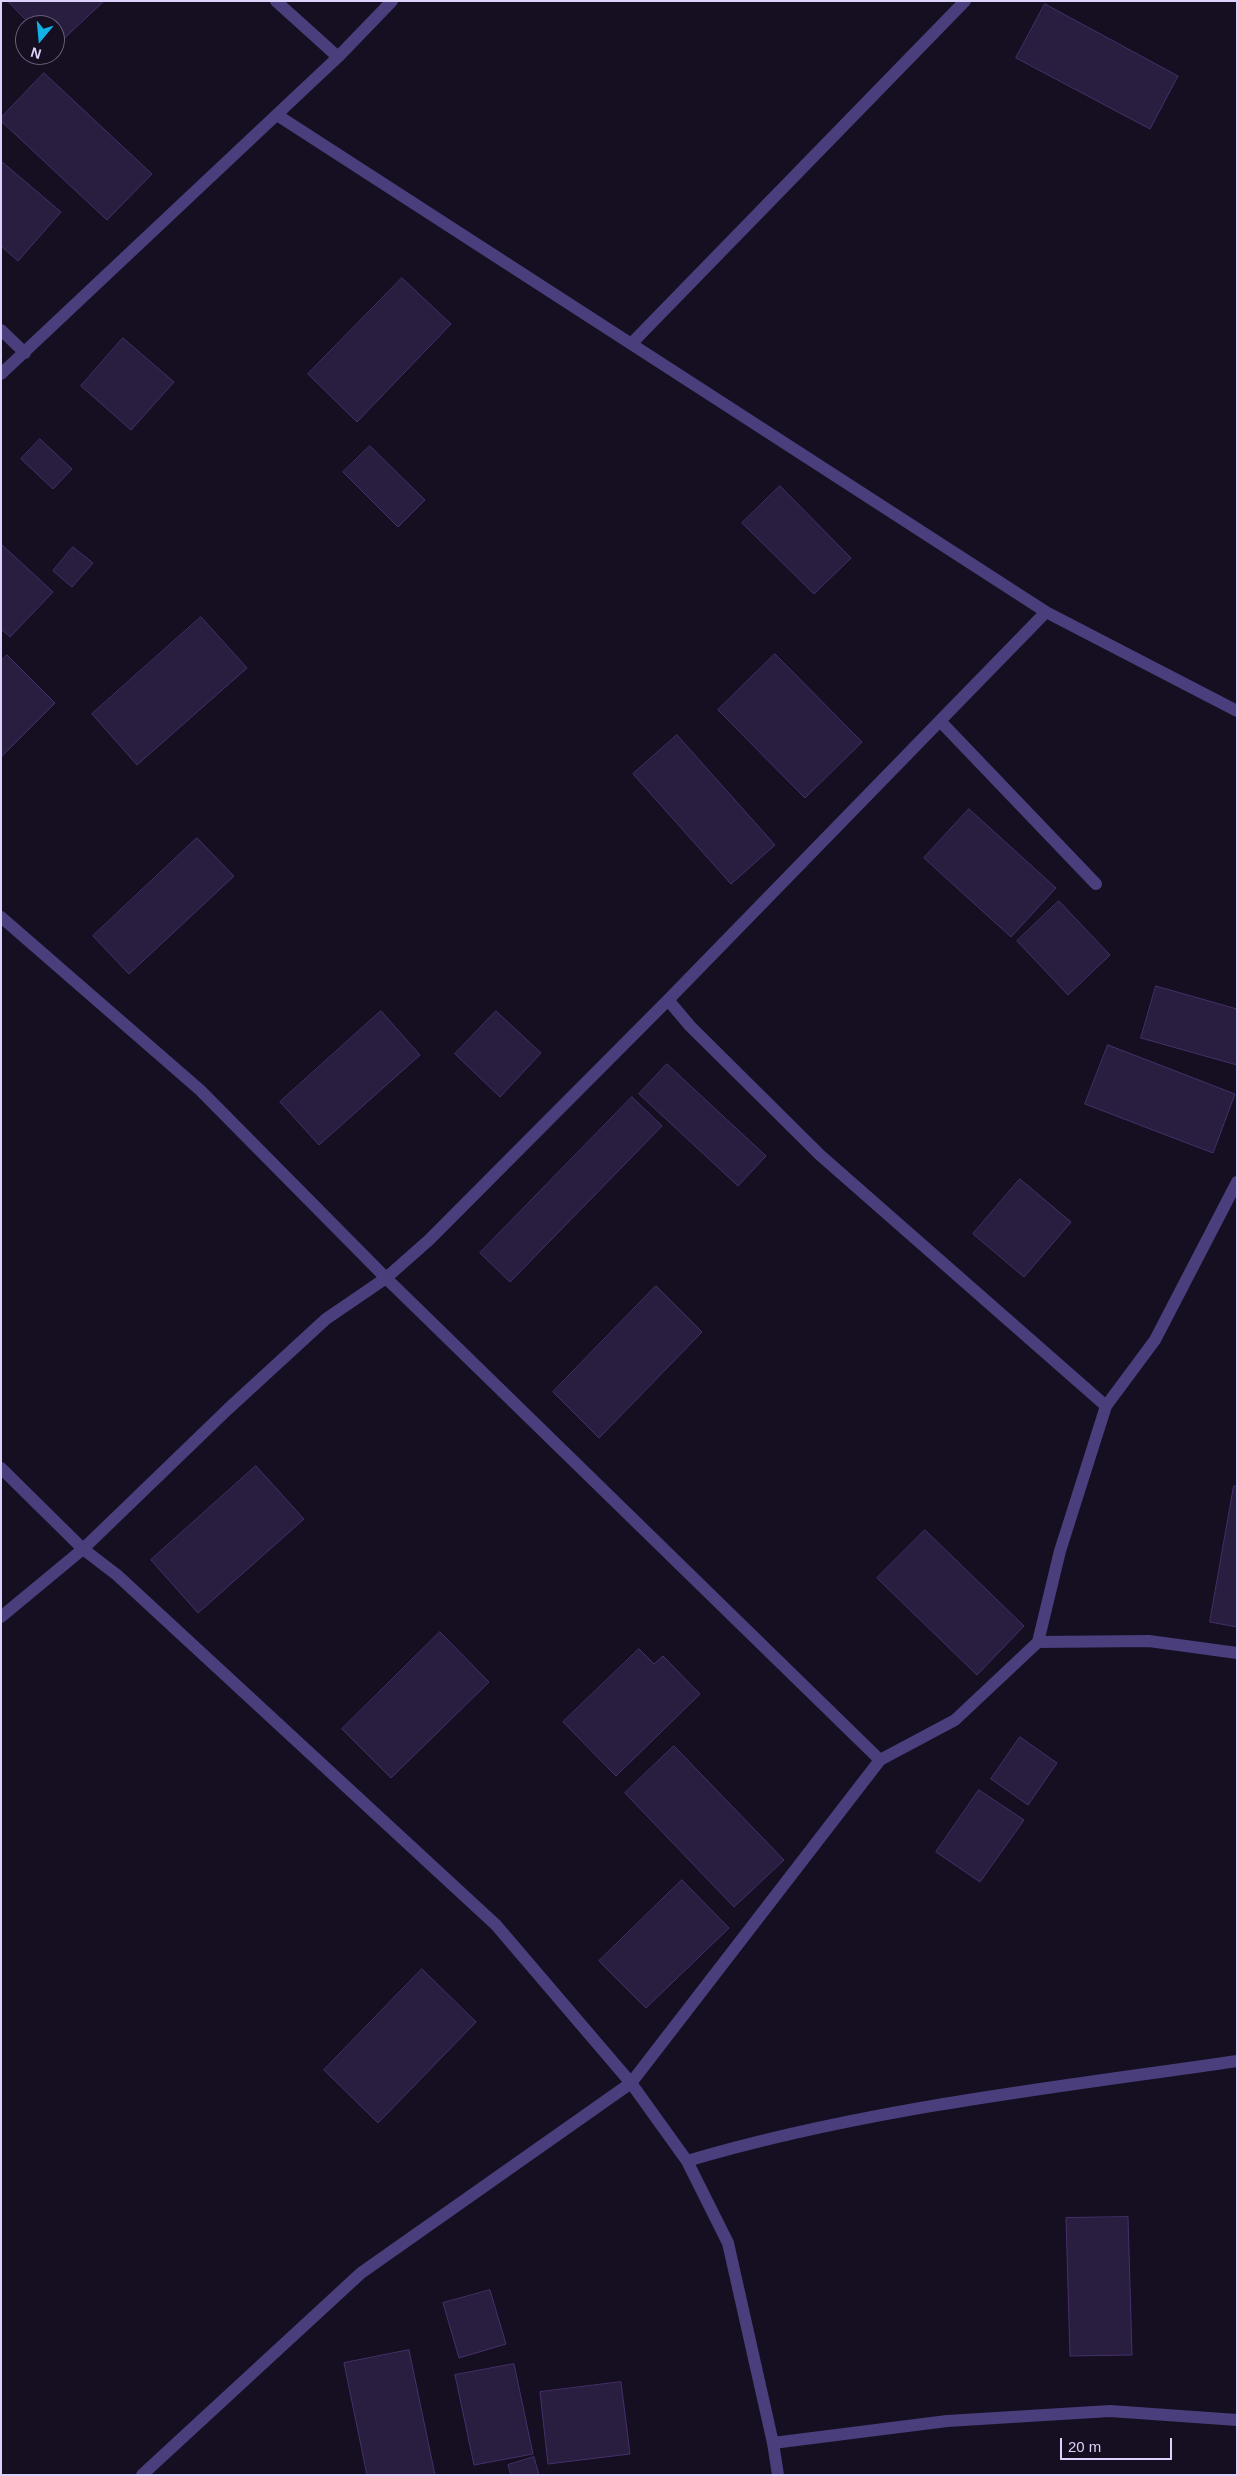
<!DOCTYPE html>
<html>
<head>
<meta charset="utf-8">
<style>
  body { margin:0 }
  #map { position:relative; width:1238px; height:2476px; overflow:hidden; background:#150f21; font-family:Helvetica,sans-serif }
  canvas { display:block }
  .frame { position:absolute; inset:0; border:2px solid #ddd2fc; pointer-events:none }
  .north { position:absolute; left:15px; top:15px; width:50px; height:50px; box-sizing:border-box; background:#150f21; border:1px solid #655d79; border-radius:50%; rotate:197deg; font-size:14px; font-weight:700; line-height:20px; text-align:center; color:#ddd2fc }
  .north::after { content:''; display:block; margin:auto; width:18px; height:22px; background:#12b1e8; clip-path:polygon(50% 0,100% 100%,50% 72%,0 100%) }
  .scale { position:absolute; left:1060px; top:2438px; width:112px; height:22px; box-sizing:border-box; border:2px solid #ddd2fc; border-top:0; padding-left:6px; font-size:15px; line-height:18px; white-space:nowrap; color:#ddd2fc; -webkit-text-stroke:4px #150f21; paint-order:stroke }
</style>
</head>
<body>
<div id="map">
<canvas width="1238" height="2476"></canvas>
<div class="frame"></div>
<div class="north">N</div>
<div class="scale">20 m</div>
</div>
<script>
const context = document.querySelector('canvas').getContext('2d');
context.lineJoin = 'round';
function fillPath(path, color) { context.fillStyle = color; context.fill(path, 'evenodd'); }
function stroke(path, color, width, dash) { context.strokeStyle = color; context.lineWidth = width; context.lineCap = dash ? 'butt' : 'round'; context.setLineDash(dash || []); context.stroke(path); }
const building = new Path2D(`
  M8,1H104L55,47V25H31Z
  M1045,4L1178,76L1150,129L1016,58Z
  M44,73L152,174L107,220L1,121V118Z
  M1,161L61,212L18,261L1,246Z
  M402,278L451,324L357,422L308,374Z
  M123,338L174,382L131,430L81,386Z
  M40,439L72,469L53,489L21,459Z
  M370,446L425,500L398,527L343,472Z
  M780,486L851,558L814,594L742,523Z
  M1,544L53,592L10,637L1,629Z
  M73,547L93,563L72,587L53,571Z
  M201,617L247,668L137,765L92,714Z
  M775,654L862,742L805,798L718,710Z
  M7,655L55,703L1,757V661Z
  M677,735L775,845L731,884L633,774Z
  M969,809L1056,888L1011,937L924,858Z
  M197,838L234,876L129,974L93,936Z
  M1059,901L1110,955L1068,995L1017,941Z
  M1156,986L1237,1009V1065L1141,1038Z
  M381,1011L420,1055L319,1145L280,1102Z
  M496,1011L541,1053L500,1097L455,1054Z
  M1108,1045L1235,1094L1213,1153L1085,1104Z
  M667,1064L766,1156L738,1186L639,1094Z
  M632,1097L662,1126L510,1282L480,1253Z
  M1020,1179L1071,1222L1024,1277L973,1234Z
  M656,1286L702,1332L599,1438L553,1392Z
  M256,1466L304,1519L198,1613L151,1560Z
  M1234,1486H1237V1627L1210,1622Z
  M925,1530L1024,1626L977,1675L877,1578Z
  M440,1632L489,1682L391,1778L342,1729Z
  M639,1649L654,1664L663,1656L700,1694L616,1776L563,1722Z
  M1020,1737L1057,1763L1028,1805L991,1779Z
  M674,1746L784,1860L734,1907L625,1793Z
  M979,1790L1024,1820L980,1882L936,1852Z
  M682,1880L729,1928L646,2008L599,1961Z
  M422,1969L476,2022L378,2123L324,2070Z
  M1128,2217L1132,2355L1070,2356L1066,2218Z
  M490,2290L506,2344L459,2358L443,2303Z
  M409,2350L435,2475H367L344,2363Z
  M514,2364L533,2454L474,2465L455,2375Z
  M621,2382L630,2454L548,2464L540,2392Z
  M534,2457L539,2475H511L508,2465Z`);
const minor = new Path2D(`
  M276,1L338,57
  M277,115L1046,612L1237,711
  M1,330L25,353
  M631,344L965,1
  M1,374L338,57L392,1
  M940,721L1096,884
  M1,917L200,1090L386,1278L880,1760
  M668,1000L1046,612
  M1,1468L83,1549L117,1575L496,1925L631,2083L687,2161L728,2243L773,2443L778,2475
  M1,1617L83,1549L228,1409L326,1319L386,1278L429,1240L668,1000L690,1026L820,1155L1106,1406
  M1038,1642L1149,1641L1237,1653
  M687,2161C866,2108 1053,2088 1237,2061
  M773,2443L947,2421L1110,2411L1237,2420
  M142,2475L361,2273L631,2083L880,1760L955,1720L1038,1642L1060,1551L1106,1406L1155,1340L1237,1182`);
fillPath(building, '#291d40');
stroke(building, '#45306a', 1);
stroke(minor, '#4a3e7c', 12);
</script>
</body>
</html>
